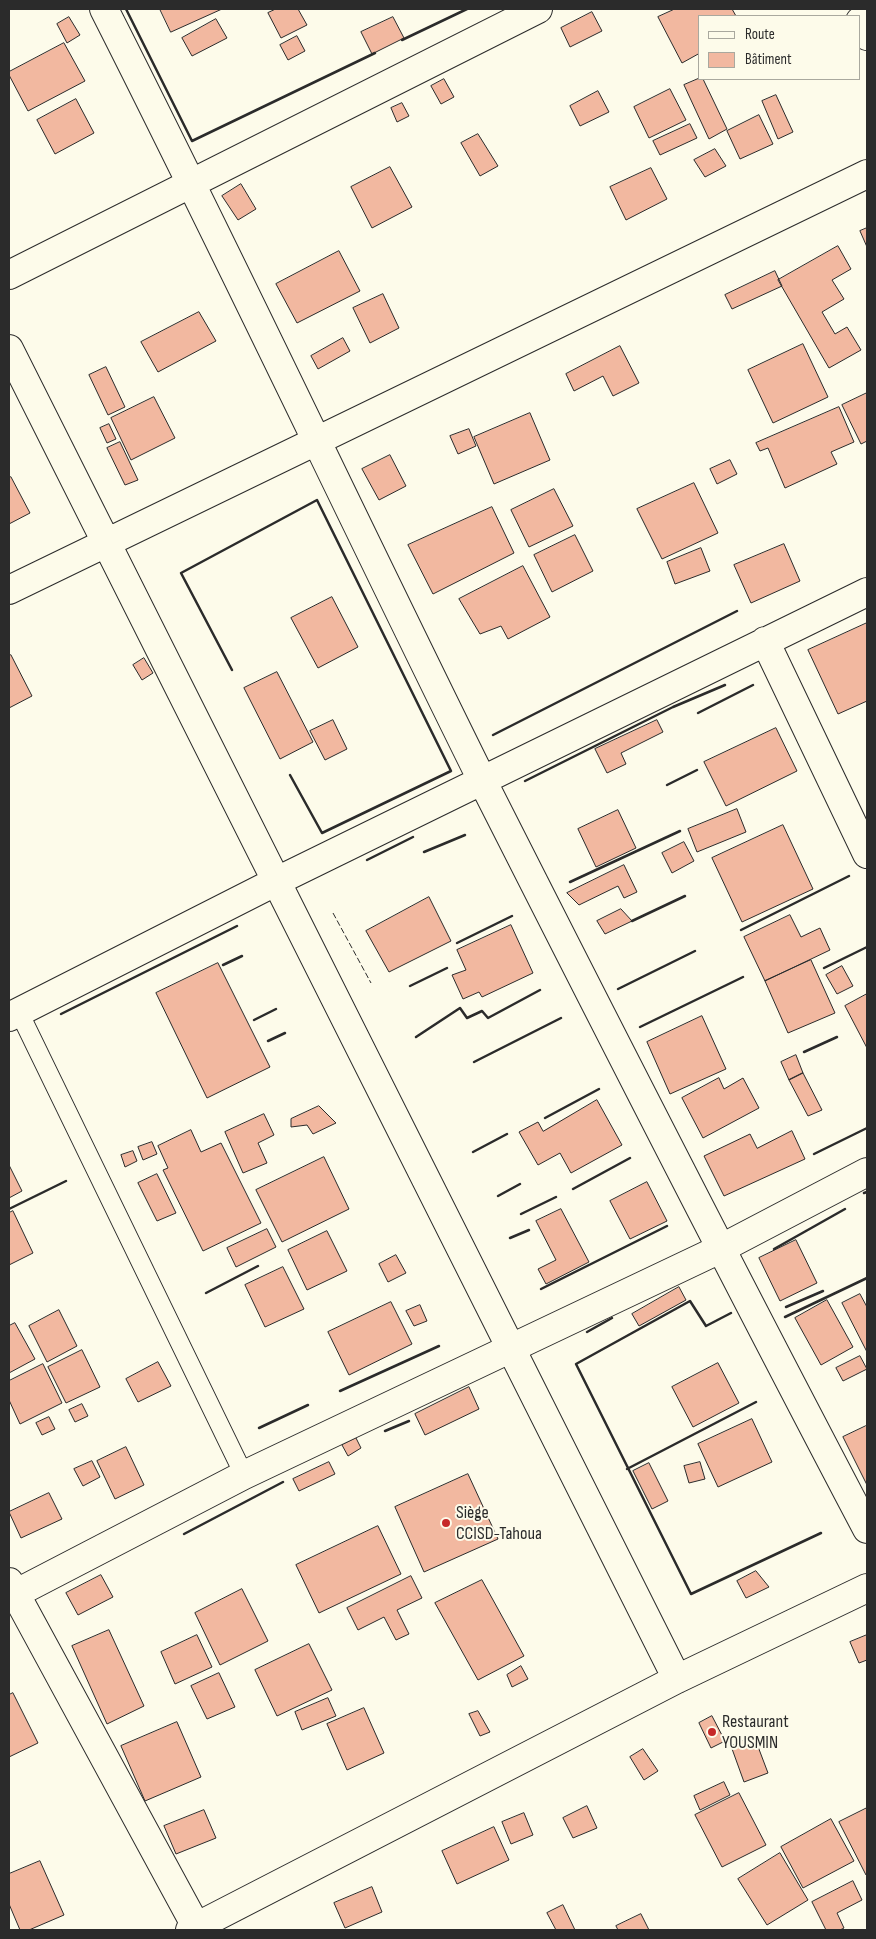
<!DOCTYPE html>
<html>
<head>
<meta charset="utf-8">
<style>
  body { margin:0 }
  #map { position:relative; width:876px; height:1939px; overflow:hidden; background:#fdfbea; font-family:"Sofia Sans Condensed",sans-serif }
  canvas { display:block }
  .frame { position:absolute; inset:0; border:10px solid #2b2b2b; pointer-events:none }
  .legend { position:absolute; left:698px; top:15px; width:162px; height:65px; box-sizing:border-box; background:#fdfbea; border:1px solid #a9a89e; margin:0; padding:6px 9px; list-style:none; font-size:15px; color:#2b2b2b }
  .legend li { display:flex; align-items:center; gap:10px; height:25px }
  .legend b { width:25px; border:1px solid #a9a89e }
</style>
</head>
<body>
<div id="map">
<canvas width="876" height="1939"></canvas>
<div class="frame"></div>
<ul class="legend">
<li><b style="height:6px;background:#fdfbea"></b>Route</li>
<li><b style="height:14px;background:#f2b8a0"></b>Bâtiment</li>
</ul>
</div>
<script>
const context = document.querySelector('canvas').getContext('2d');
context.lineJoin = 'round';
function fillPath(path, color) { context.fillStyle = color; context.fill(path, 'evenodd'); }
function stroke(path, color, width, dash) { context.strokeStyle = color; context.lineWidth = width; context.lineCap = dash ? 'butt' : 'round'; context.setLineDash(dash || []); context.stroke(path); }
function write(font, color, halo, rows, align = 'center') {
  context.font = font + ' "Sofia Sans Condensed",sans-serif'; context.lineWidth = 4; context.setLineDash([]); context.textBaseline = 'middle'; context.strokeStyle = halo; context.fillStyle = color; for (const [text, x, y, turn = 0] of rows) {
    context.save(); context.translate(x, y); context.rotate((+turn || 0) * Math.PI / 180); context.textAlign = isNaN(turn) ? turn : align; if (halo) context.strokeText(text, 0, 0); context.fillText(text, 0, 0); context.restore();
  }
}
const building = new Path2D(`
  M160,9H222L171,32Z
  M276,9H298L307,25L281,38L268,13Z
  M675,9H732L736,16H700V53L682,63L658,17Z
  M592,12L602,31L570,47L561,28Z
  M69,17L80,35L67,43L57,24Z
  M393,17L404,38L372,54L361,32Z
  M216,19L227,38L192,56L182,38Z
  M297,36L305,51L288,60L280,45Z
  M64,43L85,81L28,111L9,75V72Z
  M700,78L703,79L727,129L709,139L684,85Z
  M444,79L454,97L441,104L431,86Z
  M670,89L686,120L649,138L634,107Z
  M598,91L609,112L580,126L570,106Z
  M776,95L793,132L778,139L762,101Z
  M76,99L94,133L55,154L37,120Z
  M402,103L409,116L397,122L391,108Z
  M759,115L773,144L740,159L727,131Z
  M690,124L697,138L660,155L653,141Z
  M478,134L498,166L480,176L461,143Z
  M715,149L726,166L705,177L694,160Z
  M390,167L412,207L372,228L351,187Z
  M651,168L667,199L626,220L610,187Z
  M241,184L256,209L238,220L222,196Z
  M867,228V247L860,231Z
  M838,246L851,269L832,280L844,299L822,312L835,334L847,327L861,350L829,368L778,280Z
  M339,251L360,291L297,323L276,284Z
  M775,271L782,286L732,309L725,295Z
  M383,294L399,328L370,343L353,308Z
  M199,312L216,341L158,372L141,342Z
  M343,338L350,351L318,369L311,356Z
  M803,344L828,397L773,423L748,370Z
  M620,346L639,383L613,396L603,376L574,391L566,374Z
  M106,367L125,407L108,415L89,375Z
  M867,393V441L861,444L842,405Z
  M154,397L175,438L131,460L111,418Z
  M839,407L854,442L831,452L837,464L785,488L768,448L760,451L756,443Z
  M530,413L550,460L494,484L474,437Z
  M109,424L116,439L107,443L100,428Z
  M469,429L476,446L458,454L450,436Z
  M120,442L138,480L125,485L107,448Z
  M390,455L406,486L379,500L362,469Z
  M730,460L737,474L717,484L710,469Z
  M11,477L30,513L9,524V478Z
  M694,483L718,533L662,559L637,509Z
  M554,489L573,526L529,547L511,510Z
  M492,507L514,553L433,594L408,545Z
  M575,535L593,571L552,592L534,555Z
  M784,544L800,581L751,603L734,565Z
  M701,548L710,571L675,584L667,562Z
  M523,566L550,617L508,639L501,626L480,634L459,599Z
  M332,597L358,647L318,668L291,618Z
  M867,623V701L838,714L808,650Z
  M11,655L32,696L9,708V656Z
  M144,658L153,673L142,680L133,665Z
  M277,672L313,742L280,759L244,688Z
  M333,720L347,749L325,760L310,731Z
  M657,720L663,732L621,753L626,764L607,773L595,749Z
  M776,728L797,771L726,806L704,762Z
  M737,809L746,832L697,852L688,829Z
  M618,810L636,848L596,867L578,829Z
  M783,825L813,889L742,922L712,858Z
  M684,842L694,861L672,873L662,853Z
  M624,865L637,892L624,898L618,886L579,905L567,893Z
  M429,897L451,941L389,972L366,931Z
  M621,909L632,921L605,934L597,921Z
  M790,915L801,937L820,928L830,950L765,981L744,937Z
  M511,925L533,973L482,997L479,992L463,999L452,975L466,970L457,950Z
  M811,960L835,1013L788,1033L765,981Z
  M218,963L270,1067L207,1098L156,993Z
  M842,966L853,986L837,994L826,975Z
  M867,994V1048L845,1006Z
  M702,1016L726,1069L670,1094L647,1042Z
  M796,1055L803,1073L789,1080L781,1062Z
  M803,1073L822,1110L808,1116L789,1080Z
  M719,1078L724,1089L743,1078L759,1108L703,1138L682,1098Z
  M597,1100L622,1145L571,1173L560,1153L538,1165L519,1132L538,1122L543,1131Z
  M319,1106L336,1123L313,1134L307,1125L291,1127V1119Z
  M264,1114L274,1135L258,1143L267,1163L243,1173L225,1132Z
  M191,1130L201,1152L221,1143L261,1223L203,1251L163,1170L168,1168L158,1146Z
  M792,1131L805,1159L724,1196L704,1156L750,1134L757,1148Z
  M152,1142L157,1154L143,1160L138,1147Z
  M133,1151L137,1161L125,1167L121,1155Z
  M324,1157L349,1209L282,1242L256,1190Z
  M9,1165L22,1191L9,1198Z
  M157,1174L176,1213L157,1221L138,1183Z
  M647,1182L667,1221L630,1239L610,1201Z
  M561,1209L589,1262L546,1284L538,1269L556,1260L536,1221Z
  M13,1211L33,1253L9,1265V1213Z
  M267,1229L276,1247L236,1267L227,1248Z
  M327,1231L347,1271L307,1290L288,1250Z
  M796,1240L817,1283L780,1301L759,1258Z
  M396,1255L406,1273L388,1282L379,1264Z
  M283,1267L304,1309L265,1327L245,1285Z
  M679,1287L686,1300L639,1326L632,1314Z
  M860,1294L867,1307V1352L842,1303Z
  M827,1300L853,1347L821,1365L795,1318Z
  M391,1302L412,1344L349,1375L328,1332Z
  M420,1305L427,1321L414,1326L406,1311Z
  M59,1310L77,1346L47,1362L29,1326Z
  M15,1323L35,1359L9,1373V1326Z
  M82,1350L100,1387L66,1403L48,1367Z
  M860,1356L867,1369L843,1381L836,1368Z
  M158,1362L171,1386L138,1402L126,1379Z
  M718,1363L739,1403L693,1427L672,1387Z
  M43,1364L62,1403L20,1424L9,1400V1381Z
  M469,1387L479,1409L425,1435L415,1414Z
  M82,1404L88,1416L75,1422L69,1410Z
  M49,1417L55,1429L42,1435L36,1423Z
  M752,1419L772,1462L718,1487L698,1444Z
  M866,1426L867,1427V1485L843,1437Z
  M356,1438L361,1448L348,1456L342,1445Z
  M126,1447L144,1485L115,1499L97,1461Z
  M92,1461L100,1477L83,1486L74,1469Z
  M329,1462L335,1474L299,1491L293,1479Z
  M700,1462L705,1479L689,1483L684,1466Z
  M649,1463L668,1501L652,1509L633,1471Z
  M468,1474L498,1539L424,1572L395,1507Z
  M49,1493L62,1519L21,1538L9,1512Z
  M378,1526L401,1574L319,1613L296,1565Z
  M756,1571L769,1587L746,1598L737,1581Z
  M101,1575L113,1597L78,1615L66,1593Z
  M411,1576L422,1598L397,1610L409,1634L396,1640L384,1617L358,1630L347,1608Z
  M482,1580L524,1656L478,1680L435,1603Z
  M242,1589L268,1641L220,1665L195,1613Z
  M109,1630L144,1706L107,1724L72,1646Z
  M197,1635L212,1667L175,1684L161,1652Z
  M867,1635V1660L859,1663L850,1642Z
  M309,1644L332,1690L277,1716L255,1670Z
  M521,1666L528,1679L512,1687L507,1675Z
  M219,1673L235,1707L207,1719L191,1686Z
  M13,1693L38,1743L9,1757V1695Z
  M328,1698L336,1716L302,1730L295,1712Z
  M364,1708L384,1753L347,1770L327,1724Z
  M478,1711L490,1732L480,1736L469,1714Z
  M712,1716L725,1741L711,1748L699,1723Z
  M177,1722L201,1777L145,1801L121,1746Z
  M754,1736L768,1773L744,1782L731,1746Z
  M643,1749L658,1771L644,1780L630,1757Z
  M724,1782L730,1795L700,1810L694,1796Z
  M739,1793L766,1845L722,1867L695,1815Z
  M587,1806L597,1828L573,1838L563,1818Z
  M867,1808V1874L866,1875L839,1822Z
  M204,1810L216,1838L176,1854L164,1826Z
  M524,1813L533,1835L511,1844L502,1822Z
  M831,1819L854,1861L803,1888L781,1847Z
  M494,1827L509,1860L457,1884L442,1851Z
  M780,1853L808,1900L767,1925L738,1879Z
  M40,1861L64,1915L29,1930H20L9,1904V1874Z
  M853,1881L862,1900L837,1913L844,1928L840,1930H826L812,1902Z
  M372,1887L382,1912L345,1928L334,1903Z
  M563,1905L575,1930H556L547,1913Z
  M641,1914L649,1930H618L616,1926Z`);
const service = new Path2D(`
  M19,1012L244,1475`);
const minor = new Path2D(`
  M104,9C234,265 356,526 484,784C610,1033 737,1282 867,1529
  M860,21L867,36
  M9,275L538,9
  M9,349L677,1679
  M9,590L867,174
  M765,641L867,854
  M9,1017L277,881L867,592
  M9,1582L198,1930
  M9,1597L244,1475L720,1249L867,1172
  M190,1930L677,1679L867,1588`);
const fence = new Path2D(`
  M333,913L371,983`);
const wall = new Path2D(`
  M126,9L192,141L375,53
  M402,40L467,9
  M232,670L181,573L317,500L451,771L322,833L290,775
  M698,713L753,685
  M493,735L737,611
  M525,781L673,707L725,685
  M667,785L697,770
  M424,852L465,835
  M367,860L413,837
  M570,882L680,831
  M632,921L685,896
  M741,930L849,876
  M457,943L512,916
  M223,965L242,956
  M824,968L867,947
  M410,986L447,968
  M618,989L695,951
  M61,1014L237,926
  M254,1020L276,1009
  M640,1027L743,977
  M416,1037L460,1008L467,1018L482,1011L488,1018L540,990
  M268,1041L285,1033
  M804,1052L837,1037
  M474,1062L561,1018
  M545,1118L599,1089
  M473,1152L507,1134
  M814,1154L867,1128
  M573,1189L630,1158
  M864,1193L867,1192
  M498,1196L520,1184
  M9,1209L66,1181
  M521,1214L556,1197
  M510,1238L529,1230
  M774,1249L845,1209
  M541,1289L667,1226
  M206,1293L258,1266
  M786,1307L823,1291
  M731,1313L706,1326L690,1301L576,1364L691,1594L821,1533
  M785,1317L867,1278
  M587,1332L612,1318
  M340,1391L439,1346
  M259,1428L308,1405
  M385,1431L409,1421
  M627,1469L756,1402
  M184,1534L283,1482`);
const markers = [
  [446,1523,5,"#c62828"],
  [712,1732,5,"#c62828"]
];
const poiNames = [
  ["Siège",456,1513],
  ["CCISD-Tahoua",456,1534],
  ["Restaurant",722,1722],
  ["YOUSMIN",722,1743]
];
fillPath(building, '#f2b8a0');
stroke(building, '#2b2b2b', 1);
stroke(service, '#2b2b2b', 20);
stroke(minor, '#2b2b2b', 30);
stroke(service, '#fdfbea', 18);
stroke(minor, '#fdfbea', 28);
stroke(fence, '#2b2b2b', 1, [6, 2.5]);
stroke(wall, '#2b2b2b', 2.5);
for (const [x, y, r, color] of markers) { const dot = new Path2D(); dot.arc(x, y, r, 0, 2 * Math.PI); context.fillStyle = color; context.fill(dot); stroke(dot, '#fdfbea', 2); }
write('18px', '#2b2b2b', '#fdfbea', poiNames, 'left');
</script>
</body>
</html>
